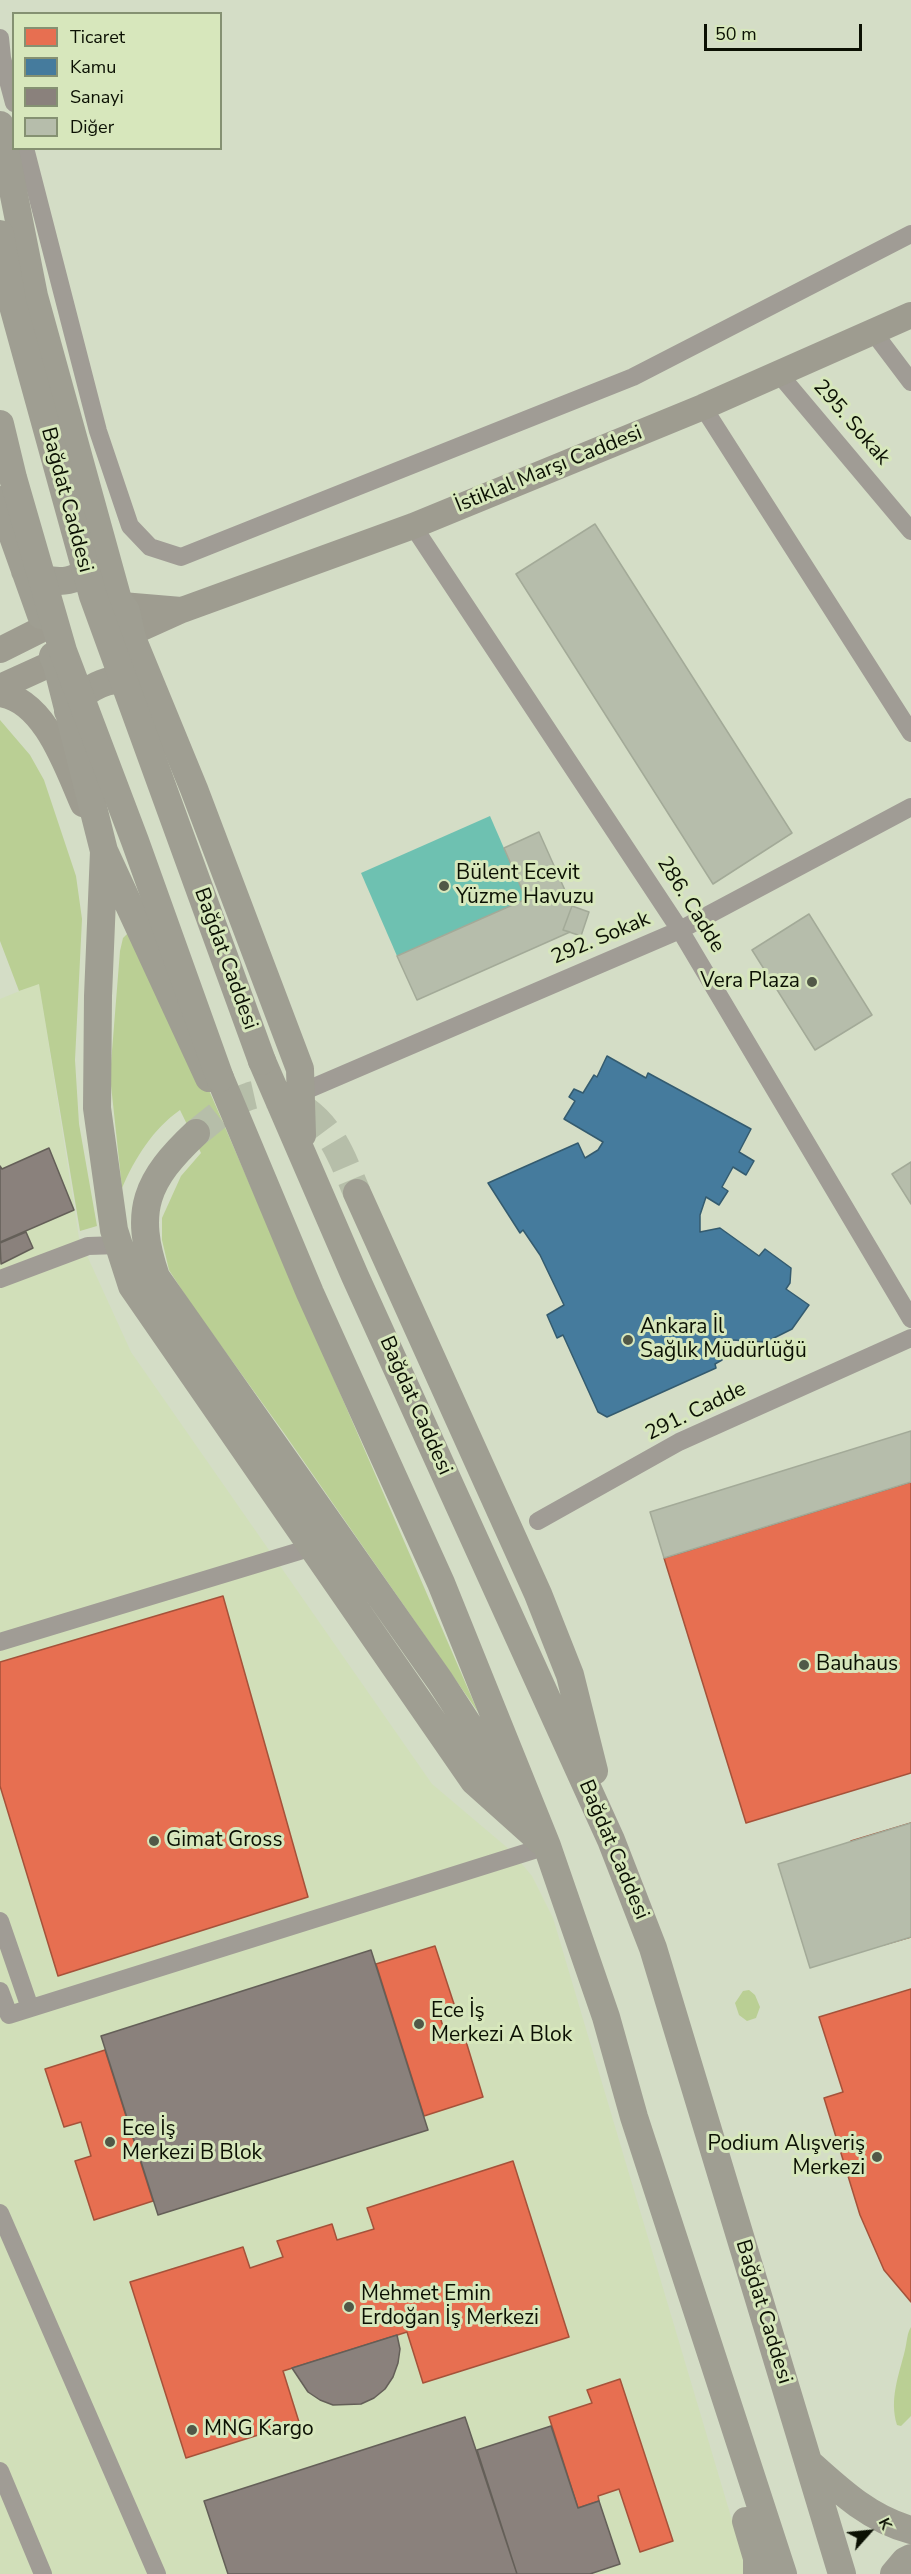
<!DOCTYPE html>
<html>
<head>
<meta charset="utf-8">
<style>
  body { margin:0 }
  #map { position:relative; width:911px; height:2574px; overflow:hidden; background:#d4ddc6; font-family:"Nunito Sans",sans-serif }
  canvas { display:block }
  .legend { position:absolute; left:12px; top:12px; width:210px; height:138px; box-sizing:border-box; background:#d7e7bc; border:2px solid #859172; margin:0; padding:8px 10px; list-style:none; font-size:18px; color:#0b1003 }
  .legend li { display:flex; align-items:center; gap:12px; height:30px }
  .legend b { width:30px; border:2px solid #859172 }
  .north { position:absolute; left:839px; top:2502px; width:60px; height:60px; -webkit-text-stroke:4px #d7e7bc; paint-order:stroke; rotate:63deg; font-size:16px; font-weight:700; line-height:24px; text-align:center; color:#0b1003 }
  .north::after { content:''; display:block; margin:auto; width:21px; height:27px; background:#0b1003; clip-path:polygon(50% 0,100% 100%,50% 72%,0 100%) }
  .scale { position:absolute; left:704px; top:24px; width:158px; height:27px; box-sizing:border-box; border:3px solid #0b1003; border-top:0; padding-left:8px; font-size:18px; line-height:21px; white-space:nowrap; color:#0b1003; -webkit-text-stroke:4px #d7e7bc; paint-order:stroke }
</style>
</head>
<body>
<div id="map">
<canvas width="911" height="2574"></canvas>
<ul class="legend">
<li><b style="height:16px;background:#e76f51"></b>Ticaret</li>
<li><b style="height:16px;background:#457b9d"></b>Kamu</li>
<li><b style="height:16px;background:#8a817c"></b>Sanayi</li>
<li><b style="height:16px;background:#b6bdab"></b>Diğer</li>
</ul>
<div class="north">K</div>
<div class="scale">50 m</div>
</div>
<script>
const context = document.querySelector('canvas').getContext('2d');
context.lineJoin = 'round';
function fillPath(path, color) { context.fillStyle = color; context.fill(path, 'evenodd'); }
function stroke(path, color, width, dash) { context.strokeStyle = color; context.lineWidth = width; context.lineCap = dash ? 'butt' : 'round'; context.setLineDash(dash || []); context.stroke(path); }
function write(font, color, halo, rows, align = 'center') {
  context.font = font + ' "Nunito Sans",sans-serif'; context.lineWidth = 6; context.setLineDash([]); context.textBaseline = 'middle'; context.strokeStyle = halo; context.fillStyle = color; for (const [text, x, y, turn = 0] of rows) {
    context.save(); context.translate(x, y); context.rotate((+turn || 0) * Math.PI / 180); context.textAlign = isNaN(turn) ? turn : align; if (halo) context.strokeText(text, 0, 0); context.fillText(text, 0, 0); context.restore();
  }
}
const built = new Path2D(`
  M39,983L79,1238L131,1352L432,1784L510,1850L532,1876L553,1918L748,2574H0V999Z`);
const green = new Path2D(`
  M0,720L30,755L44,780L76,876L82,919L75,1060L79,1124L97,1226L80,1231L39,984L19,991L0,941Z
  M130,931L141,933L478,1712L284,1433L191,1304L169,1270L162,1240V1218L181,1176L201,1153L180,1110C153,1129 135,1158 122,1188L110,1076L120,951L123,938Z
  M749,1990L755,1995L760,2007L756,2018L747,2021L739,2015L735,2003L743,1991Z
  M911,2327V2416L901,2426L897,2425C889,2399 899,2375 905,2350C907,2342 907,2333 911,2327Z`);
const water = new Path2D(`
  M490,816L526,899L397,956L361,873Z`);
const shops = new Path2D(`
  M911,1482V1773L746,1823L664,1558Z
  M223,1596L308,1897L58,1976L0,1786V1662Z
  M911,1823V1937L883,1945L851,1841Z
  M435,1946L454,2004L438,2010L448,2043L465,2038L483,2097L424,2116L376,1964Z
  M911,1989V2302L884,2270L860,2215L824,2098L843,2092L819,2017Z
  M105,2050L153,2201L94,2220L75,2161L91,2156L81,2122L64,2127L45,2069Z
  M513,2161L569,2337L423,2383L407,2332L283,2371L299,2422L186,2458L130,2282L243,2247L250,2268L283,2257L277,2241L332,2224L337,2240L374,2229L367,2208Z
  M620,2379L673,2541L640,2552L619,2489L598,2496L599,2501L578,2508L549,2417L592,2403L587,2390Z`);
const public = new Path2D(`
  M607,1056L646,1078L648,1073L751,1129L739,1152L754,1161L746,1175L733,1167L722,1187L728,1191L719,1205L706,1197L700,1215V1232L720,1228L759,1256L765,1249L791,1268L790,1283L786,1289L809,1305L792,1329L766,1342L715,1339V1344L722,1360L715,1364L716,1368L607,1417L598,1412L563,1335L557,1338L547,1315L564,1305L540,1255L523,1230L520,1233L488,1183L578,1143L585,1158L598,1150L603,1142L564,1119L575,1101L569,1097L574,1089L583,1093L594,1075L597,1077Z`);
const industry = new Path2D(`
  M49,1148L74,1210L0,1242V1166L2,1169Z
  M26,1232L33,1248L1,1264L0,1243Z
  M371,1950L428,2130L158,2215L101,2036Z
  M397,2335L400,2349L398,2363L393,2377L385,2389L374,2398L361,2404L333,2405L320,2400L308,2392L292,2368Z
  M465,2417L517,2574H228L204,2501Z
  M551,2426L578,2508L599,2501L620,2564L590,2574H517L477,2450Z`);
const building = new Path2D(`
  M595,524L792,833L713,884L516,574Z
  M539,832L572,906L563,930L570,932L417,1000L397,956L526,899L504,848Z
  M572,906L589,912L581,936L563,930Z
  M809,914L872,1015L815,1050L752,950Z
  M911,1162V1204L892,1174Z
  M911,1431V1482L664,1558L650,1512Z
  M911,1823V1937L810,1968L778,1864Z`);
const primaryTunnel = new Path2D(`
  M196,1133C212,1121 231,1102 250,1096C261,1092 276,1094 286,1099C329,1118 340,1153 357,1193`);
const minor = new Path2D(`
  M0,38L2,58L14,103
  M25,148L98,431L130,526L150,547L181,557L633,377L911,234
  M874,333L911,382
  M779,374L911,531
  M703,407L911,733
  M413,526L680,930L911,1319
  M300,1093L680,930L911,807
  M0,1279L88,1246L119,1245
  M538,1521L679,1442L911,1338
  M0,1642L313,1547
  M0,1921L30,2008
  M0,1991L9,2015L547,1846
  M0,2213L157,2574
  M0,2471L43,2574`);
const secondary = new Path2D(`
  M122,605L181,610
  M131,633L182,610L413,526L703,407L911,315
  M0,650L44,628
  M0,687L55,662
  M0,694C45,700 67,768 83,804`);
const primary = new Path2D(`
  M0,125L34,296L118,600L126,611L132,638L194,789L300,1069L302,1135
  M0,500L41,615
  M25,571C56,587 84,586 101,551
  M53,656L57,665L104,851L209,1078
  M68,711C87,685 113,673 145,683
  M104,851L98,996L97,1108L114,1230L132,1286L474,1781L541,1841
  M262,1061L355,1276L611,1840L653,1948L842,2574
  M220,1078L310,1293L441,1583L547,1846L606,2017L634,2117L783,2574
  M196,1133C146,1180 133,1210 156,1277L440,1681L512,1792
  M357,1193L538,1594L570,1675L594,1771
  M809,2463C840,2491 870,2519 911,2530
  M746,2521L757,2558V2574
  M894,2574L905,2561L911,2558`);
const primaryBridge = new Path2D(`
  M0,234L13,306L93,596L262,1061
  M0,424L13,478L63,651L135,841L220,1078`);
const markers = [
  [444,886,6,"#515847"],
  [812,982,6,"#515847"],
  [628,1340,6,"#515847"],
  [804,1665,6,"#515847"],
  [154,1841,6,"#515847"],
  [419,2024,6,"#515847"],
  [110,2142,6,"#515847"],
  [877,2157,6,"#515847"],
  [349,2307,6,"#515847"],
  [192,2430,6,"#515847"]
];
const streetNames = [
  ["295. Sokak",851,423,49],
  ["İstiklal Marşı Caddesi",549,470,-22],
  ["Bağdat Caddesi",66,500,75],
  ["286. Cadde",690,905,58],
  ["292. Sokak",601,939,-23],
  ["Bağdat Caddesi",225,959,70],
  ["Bağdat Caddesi",415,1406,66],
  ["291. Cadde",696,1412,-26],
  ["Bağdat Caddesi",613,1850,67],
  ["Bağdat Caddesi",763,2312,73]
];
const poiNames = [
  ["Bülent Ecevit",456,874],
  ["Yüzme Havuzu",456,898],
  ["Vera Plaza",800,982,"right"],
  ["Ankara İl",640,1328],
  ["Sağlık Müdürlüğü",640,1352],
  ["Bauhaus",816,1665],
  ["Gimat Gross",166,1841],
  ["Ece İş",431,2012],
  ["Merkezi A Blok",431,2036],
  ["Ece İş",122,2130],
  ["Merkezi B Blok",122,2154],
  ["Podium Alışveriş",865,2145,"right"],
  ["Merkezi",865,2169,"right"],
  ["Mehmet Emin",361,2295],
  ["Erdoğan İş Merkezi",361,2319],
  ["MNG Kargo",204,2430]
];
fillPath(built, '#d1dfb9');
fillPath(green, '#bacf94');
fillPath(water, '#6ec1b1');
fillPath(shops, '#e76f51');
stroke(shops, '#a5523a', 1.5);
fillPath(public, '#457b9d');
stroke(public, '#345b6f', 1.5);
fillPath(industry, '#8a817c');
stroke(industry, '#645f58', 1.5);
fillPath(building, '#b6bdab');
stroke(building, '#a3aa98', 1.5);
stroke(primaryTunnel, '#b6bea9', 28, [28, 14]);
stroke(minor, '#a09c95', 18);
stroke(secondary, '#9e9c90', 26);
stroke(primary, '#9f9e92', 28);
stroke(primaryBridge, '#9f9e92', 28);
for (const [x, y, r, color] of markers) { const dot = new Path2D(); dot.arc(x, y, r, 0, 2 * Math.PI); context.fillStyle = color; context.fill(dot); stroke(dot, '#d7e7bc', 2); }
write('21px', '#0b1003', '#d7e7bc', streetNames);
write('21px', '#0b1003', '#d7e7bc', poiNames, 'left');
</script>
</body>
</html>
